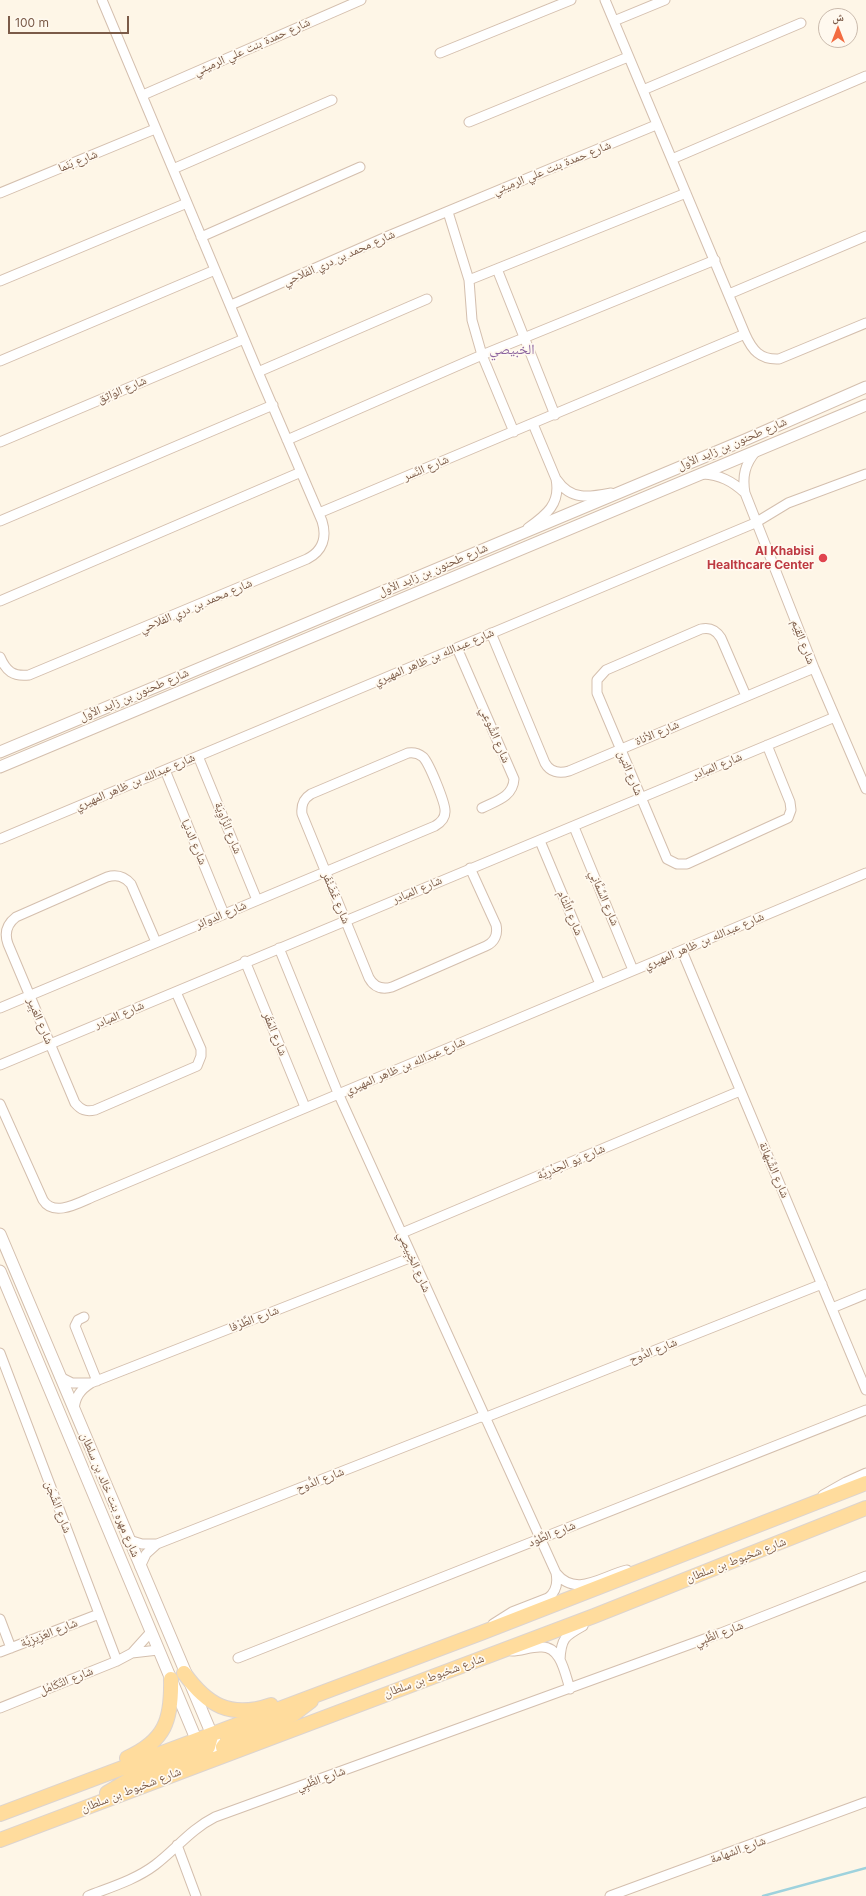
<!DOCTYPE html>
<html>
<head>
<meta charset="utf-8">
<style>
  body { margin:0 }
  #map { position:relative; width:866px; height:1896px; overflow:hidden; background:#fef6e7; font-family:Inter,"Noto Naskh Arabic",sans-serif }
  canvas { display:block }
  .north { position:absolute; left:818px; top:8px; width:40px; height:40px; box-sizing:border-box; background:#fff9ef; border:1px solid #cabaac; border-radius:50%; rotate:0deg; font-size:11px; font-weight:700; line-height:16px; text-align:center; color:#7b5b48 }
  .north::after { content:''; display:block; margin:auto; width:14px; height:18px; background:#f36c41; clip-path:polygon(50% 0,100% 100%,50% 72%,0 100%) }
  .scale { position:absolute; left:8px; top:16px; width:121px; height:18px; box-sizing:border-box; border:2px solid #7b5b48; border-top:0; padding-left:5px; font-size:12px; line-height:14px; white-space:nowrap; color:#7b5b48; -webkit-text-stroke:3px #fff9ef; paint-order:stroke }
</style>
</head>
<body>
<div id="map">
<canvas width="866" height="1896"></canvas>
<div class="north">ش</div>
<div class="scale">100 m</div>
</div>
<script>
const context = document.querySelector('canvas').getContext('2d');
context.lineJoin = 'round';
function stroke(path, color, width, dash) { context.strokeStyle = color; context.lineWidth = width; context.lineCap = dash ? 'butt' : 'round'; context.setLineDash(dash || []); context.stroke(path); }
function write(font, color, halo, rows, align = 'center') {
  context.font = font + ' Inter,"Noto Naskh Arabic",sans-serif'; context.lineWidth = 3.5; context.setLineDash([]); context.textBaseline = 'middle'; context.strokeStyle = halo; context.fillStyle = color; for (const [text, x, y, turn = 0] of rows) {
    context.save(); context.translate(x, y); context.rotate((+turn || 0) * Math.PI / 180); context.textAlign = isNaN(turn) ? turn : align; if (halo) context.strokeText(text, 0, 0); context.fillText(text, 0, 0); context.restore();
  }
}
const stream = new Path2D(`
  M763,1896L866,1868`);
const minor = new Path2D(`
  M605,0L745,334C752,350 760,360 779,359L866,323
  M614,21L665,0
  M440,53L571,0
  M643,90L801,23
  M143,95L361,0
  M469,122L628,57
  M672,159L866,76
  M173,169L332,100
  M0,193L155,129
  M448,212L469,280L472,320L482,355L514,432
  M201,237L360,167
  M497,269L555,415
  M469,280L686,193
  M0,281L187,203
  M729,294L866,236
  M231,305L388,236L656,125
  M0,361L215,270
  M258,372L427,299
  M287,440L482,355L715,260
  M0,442L244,339
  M756,451C745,464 742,476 745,493L814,668L866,789
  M703,474C720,475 732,481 745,493
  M557,480C571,501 590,497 611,493
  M319,513L745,334
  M0,521L273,405
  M528,528C546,515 561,504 556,479L533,424
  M0,601L301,472
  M491,633L545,763C550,772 559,774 569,771L814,668
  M457,648L514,779C513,797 496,801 482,808
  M0,657C6,671 13,677 29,675L307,559C323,551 327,537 322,521L258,372L102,0
  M746,696L721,638C716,630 710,627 701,629L606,670L597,680V693L667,859L677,864H687L788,818L791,810L790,802L767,745
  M198,756L257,900
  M165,770L224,914
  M574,827L633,970
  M0,839L755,523L788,503L866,474
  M540,841L600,984
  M156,942L131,884C124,876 117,874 107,877L16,917C7,924 4,933 8,944L75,1103C81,1110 86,1112 95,1110L197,1066L201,1056V1049L176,992
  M279,948L338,1093L556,1573C558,1583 556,1592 548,1598L512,1612L493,1624
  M682,951L866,1390
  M245,961L305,1107
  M0,1008L435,826C440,823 445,819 445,812C446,804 429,763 423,757C418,753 414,752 408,753L311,794C303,799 301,805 302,814L369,978C374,987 382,990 392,987L486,946C495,942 498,934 496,925L470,868
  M0,1065L835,717
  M0,1104L43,1200C54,1218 80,1202 95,1196L866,873
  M402,1233L740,1091
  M832,1308L866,1294
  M84,1317L78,1320L75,1326L97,1381
  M0,1353L117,1661
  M60,1377L72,1383H91L412,1257
  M74,1410C75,1397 80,1390 91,1383
  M484,1418L822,1284
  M823,1495L846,1482L866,1473
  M129,1540L142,1544H157L483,1416
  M140,1567L146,1554L157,1544
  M556,1573C576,1598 602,1576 627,1570
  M0,1619L11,1648
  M512,1651C521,1651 530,1647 540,1647C561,1645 565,1674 570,1689
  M0,1652L99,1614
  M132,1653L158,1650
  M238,1658L866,1410
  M560,1660C561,1638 565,1636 583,1626
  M0,1708L117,1661L132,1653L150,1633
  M177,1845L196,1896
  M88,1896C111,1887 135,1880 155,1865C176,1849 191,1829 215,1817L721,1633L866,1576
  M610,1896L866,1802`);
const tertiary = new Path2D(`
  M0,752L747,439L866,387
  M0,767L866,405
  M0,1234L221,1756
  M0,1271L199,1746`);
const primary = new Path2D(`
  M184,1673C207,1705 230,1719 271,1705
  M225,1755L223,1747L228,1741L294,1714L311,1701
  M127,1758C165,1741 172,1720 171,1679
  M107,1793L129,1780L201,1753L208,1747L211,1736
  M0,1814L481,1633L866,1483
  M0,1840L594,1616L866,1508`);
const markers = [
  [823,558,5,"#e0444e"]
];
const streetNames = [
  ["شارع حمدة بنت علي الرميثي",252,47,-24],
  ["شارع بَنَما",78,161,-22],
  ["شارع حمدة بنت علي الرميثي",552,168,-22],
  ["شارع محمد بن دري الفلاحي",339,258,-24],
  ["شارع الوَاثِق",122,390,-23],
  ["شارع طحنون بن زايد الأول",732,444,-23],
  ["شارع النَّسر",426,468,-23],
  ["شارع طحنون بن زايد الأول",433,570,-23],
  ["شارع محمد بن دري الفلاحي",196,606,-23],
  ["شارع القِيَم",803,642,69],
  ["شارع عبدالله بن ظاهر المهيري",434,657,-23],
  ["شارع طحنون بن زايد الأول",134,695,-23],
  ["شارع الأناة",657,733,-23],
  ["شارع الشُّوعِي",495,735,67],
  ["شارع المبادر",717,766,-22],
  ["شارع التين",630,773,67],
  ["شارع عبدالله بن ظاهر المهيري",135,782,-23],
  ["شارع الزَّاوِيَة",228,828,68],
  ["شارع الدنيا",194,842,67],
  ["شارع المبادر",417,890,-23],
  ["شارع غَضَنْفَر",336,898,67],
  ["شارع السِّمَّانِي",604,898,67],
  ["شارع اللِّثام",570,913,67],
  ["شارع الدوائر",221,915,-23],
  ["شارع عبدالله بن ظاهر المهيري",704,941,-23],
  ["شارع المبادر",119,1015,-23],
  ["شارع العَبِير",40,1021,67],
  ["شارع المَقَر",275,1034,68],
  ["شارع عبدالله بن ظاهر المهيري",405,1066,-23],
  ["شارع يَو الحِدْرِيَّة",571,1162,-23],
  ["شارع الشَّبْهانة",774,1170,67],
  ["شارع الخِبِيصِي",414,1262,66],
  ["شارع الطَّرْفا",254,1319,-21],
  ["شارع الدُّوح",653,1351,-22],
  ["شارع الدُّوح",320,1480,-21],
  ["شارع مهره بنت خالد بن سلطان",110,1495,67],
  ["شارع الشَّجَن",58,1507,69],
  ["شارع الطَّوْد",552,1534,-22],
  ["شارع شخبوط بن سلطان",736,1560,-21],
  ["شارع العَزِيزِيَّة",49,1633,-21],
  ["شارع الظَّبِي",719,1634,-21],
  ["شارع شخبوط بن سلطان",434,1676,-20],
  ["شارع التَّكَامُل",66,1681,-22],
  ["شارع الظَّبِي",321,1779,-20],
  ["شارع شخبوط بن سلطان",131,1790,-21],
  ["شارع الشهامة",738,1850,-20]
];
const healthNames = [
  ["Al Khabisi",814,551],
  ["Healthcare Center",814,565]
];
const quarterNames = [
  ["الخبيصي",512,350]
];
stroke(stream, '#9ed2dd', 2.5);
stroke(minor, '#d4bfae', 11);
stroke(tertiary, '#d4bfae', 13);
stroke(primary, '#ddd4cf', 16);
stroke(minor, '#fff', 9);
stroke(tertiary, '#fff', 11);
stroke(primary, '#ffdc9d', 14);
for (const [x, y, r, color] of markers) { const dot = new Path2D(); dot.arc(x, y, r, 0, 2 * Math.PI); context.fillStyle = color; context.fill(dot); stroke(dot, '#fff9ef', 1.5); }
write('12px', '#7b5b48', '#fff9ef', streetNames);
write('bold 12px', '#be3a42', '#fff9ef', healthNames, 'right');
write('14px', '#8c649f', '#fff9ef', quarterNames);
</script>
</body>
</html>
